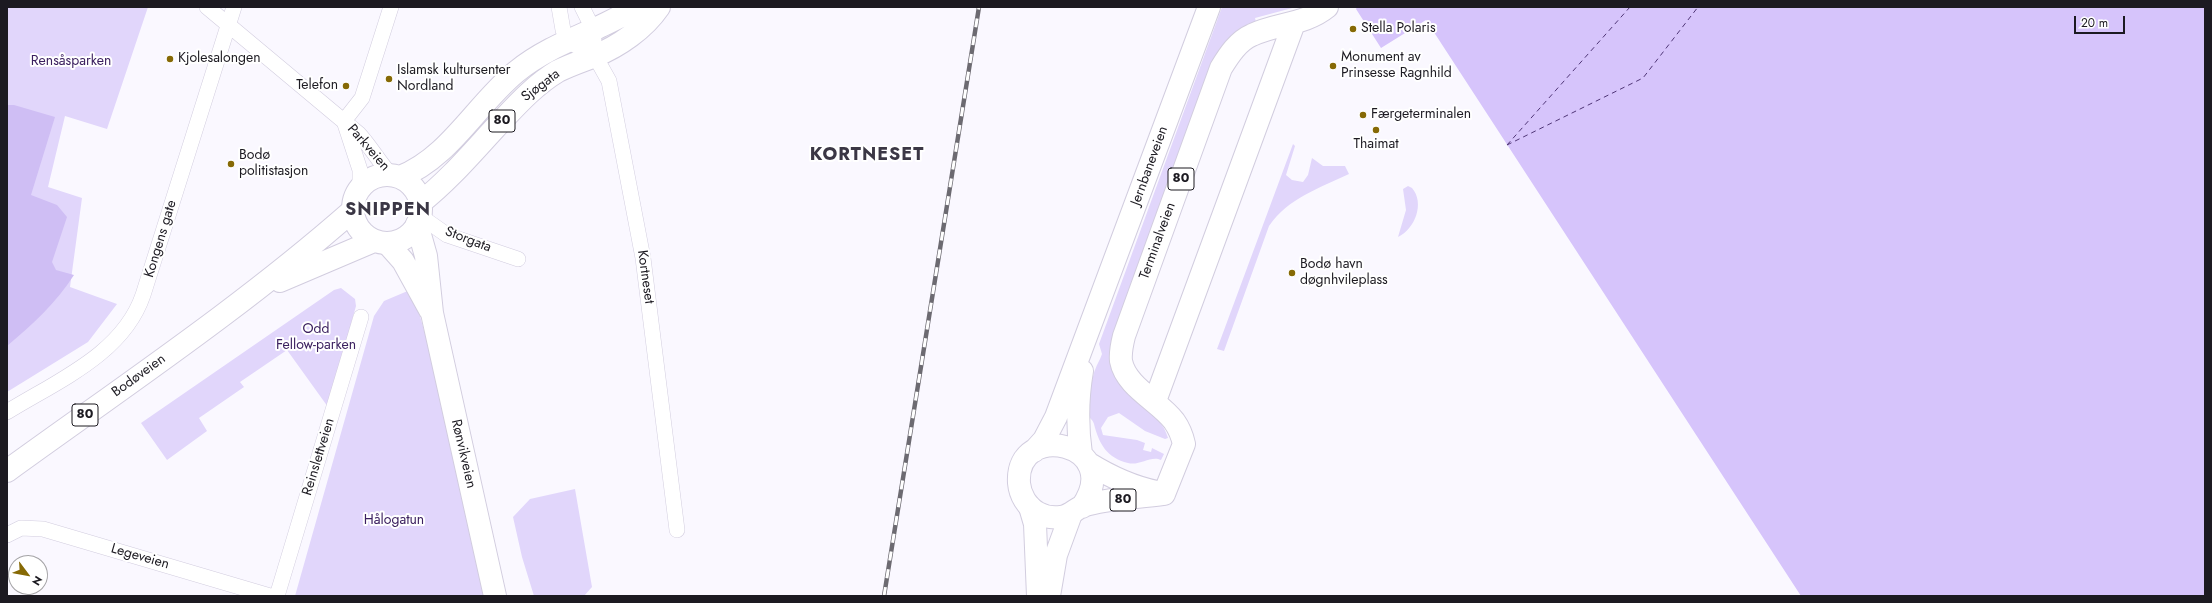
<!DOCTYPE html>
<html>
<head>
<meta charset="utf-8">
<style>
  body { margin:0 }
  #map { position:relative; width:2212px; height:603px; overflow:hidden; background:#faf8ff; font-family:Jost,sans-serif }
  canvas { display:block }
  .frame { position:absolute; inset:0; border:8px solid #1c1a21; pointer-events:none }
  .north { position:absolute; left:8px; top:555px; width:40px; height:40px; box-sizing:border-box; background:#fff; border:1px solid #a4a3a6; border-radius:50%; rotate:122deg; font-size:11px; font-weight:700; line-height:16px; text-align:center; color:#1c1a21 }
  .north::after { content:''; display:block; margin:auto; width:14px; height:18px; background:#866905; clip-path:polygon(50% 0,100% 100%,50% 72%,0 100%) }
  .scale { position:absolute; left:2074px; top:16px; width:51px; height:18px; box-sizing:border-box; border:2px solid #1c1a21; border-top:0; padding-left:5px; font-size:12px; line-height:14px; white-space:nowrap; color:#1c1a21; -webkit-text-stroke:3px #fff; paint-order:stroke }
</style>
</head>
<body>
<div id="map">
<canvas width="2212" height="603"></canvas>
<div class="frame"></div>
<div class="north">N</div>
<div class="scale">20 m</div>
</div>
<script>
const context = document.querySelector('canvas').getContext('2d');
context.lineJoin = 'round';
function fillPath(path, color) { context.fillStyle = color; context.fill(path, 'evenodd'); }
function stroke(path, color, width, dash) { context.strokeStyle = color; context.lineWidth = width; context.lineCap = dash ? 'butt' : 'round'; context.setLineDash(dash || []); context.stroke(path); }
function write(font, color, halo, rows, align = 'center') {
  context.font = font + ' Jost,sans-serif'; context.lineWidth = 4; context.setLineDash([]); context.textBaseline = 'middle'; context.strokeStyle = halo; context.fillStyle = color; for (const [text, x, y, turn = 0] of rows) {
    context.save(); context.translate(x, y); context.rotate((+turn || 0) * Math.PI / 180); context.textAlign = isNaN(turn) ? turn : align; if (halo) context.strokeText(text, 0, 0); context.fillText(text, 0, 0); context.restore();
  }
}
const green = new Path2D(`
  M7,7H148L107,129L65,116L48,187L82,198L70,287L117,304L88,342L7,392Z
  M1222,7H1296L1255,18L1256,22C1237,33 1222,41 1212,62L1111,362C1112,367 1113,373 1115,377C1128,401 1161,411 1168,438L1165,439L1145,431L1119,413L1108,417L1101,428L1103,435L1137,440L1145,443L1143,450L1151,452L1152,448L1164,454L1161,460C1151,455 1140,466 1128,463C1107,458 1099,444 1094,424C1093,420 1091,420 1089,416C1086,410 1092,377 1095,370C1097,364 1100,360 1102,354L1099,344Z
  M1293,144L1295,146L1286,175L1292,180L1303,182L1308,175L1312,158L1323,166H1345L1349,174C1320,188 1288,198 1269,226L1224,351L1217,349Z
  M1408,186L1412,188C1425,203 1415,229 1398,237L1406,210L1403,189Z
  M341,288L355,299L356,306L328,407L287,350L240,382L244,387L199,418L207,431L167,460L141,423L334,290Z
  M410,290L420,316L434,366L486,596H295L374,316L384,301Z
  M575,489L592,587L584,596H534L522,557L513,517L530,499Z`);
const forest = new Path2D(`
  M7,105H14L55,117L31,195L57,205L67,217L52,262L56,270L74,275C56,303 32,325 7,346Z`);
const water = new Path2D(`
  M1357,7H2205V596H1801L1426,20L1381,48L1356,9Z`);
const ferry = new Path2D(`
  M1507,145L1643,78L1698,7
  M1507,145L1630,7`);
const street = new Path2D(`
  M207,7L359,134C371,147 379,162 391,175
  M559,7L563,30L567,41L595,56
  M582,7L593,29L595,56L609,81L643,258L677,530
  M344,121L362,98L391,7
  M344,121L360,170V187
  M420,216L447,235L518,259
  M7,412C57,381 123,354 143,295L234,7
  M7,535L21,528L43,529L270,596
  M277,596L361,317`);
const secondary = new Path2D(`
  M417,224L426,256L432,313L495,596
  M387,243L403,261L430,310
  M1030,507L1035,524L1038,596
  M1049,596L1056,555L1071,514`);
const highway = new Path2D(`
  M353 209a34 34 0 1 1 68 0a34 34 0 1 1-68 0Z
  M400,177C449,158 476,105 516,72C540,52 570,40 599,27C611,21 625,15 636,7
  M420,203C448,181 471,154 495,128C515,107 533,86 558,71C570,65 582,61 595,56C619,46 644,29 659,7
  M280,281L374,241
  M1155,401L1294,23
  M1034,451L1044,440L1056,417L1209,7
  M1081,454C1077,426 1077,400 1082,371
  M1088,463C1109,476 1132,487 1157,492
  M7,471C123,387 244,306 352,211
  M1164,494L1184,444C1182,435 1179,428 1174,421C1159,401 1126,387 1121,361C1120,352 1122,344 1124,336L1221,68C1229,55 1238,41 1252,35C1277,23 1305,25 1327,7
  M1082,507C1126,443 1015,419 1019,483C1020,495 1027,507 1038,513C1045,517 1053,518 1061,517C1070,516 1075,509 1083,506C1107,498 1138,498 1164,494`);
const rail = new Path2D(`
  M884,596L979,7`);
const markers = [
  [1353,29,4,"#866905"],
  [170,59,4,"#866905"],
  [1333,66,4,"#866905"],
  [389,79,4,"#866905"],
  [346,86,4,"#866905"],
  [1363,115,4,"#866905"],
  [1376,130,4,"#866905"],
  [231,164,4,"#866905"],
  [1292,273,4,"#866905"]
];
const shields = [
  [502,121,26],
  [1181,179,26],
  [85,415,26],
  [1123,500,26]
];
const shieldNames = [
  ["80",502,121],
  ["80",1181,179],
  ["80",85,415],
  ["80",1123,500]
];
const poiNames = [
  ["Stella Polaris",1361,29],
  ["Monument av",1341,58],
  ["Prinsesse Ragnhild",1341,74],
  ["Kjolesalongen",178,59],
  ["Islamsk kultursenter",397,71],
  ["Nordland",397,87],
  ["Telefon",338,86,"right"],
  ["Færgeterminalen",1371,115],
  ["Thaimat",1376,145,"center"],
  ["Bodø",239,156],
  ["politistasjon",239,172],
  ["Bodø havn",1300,265],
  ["døgnhvileplass",1300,281]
];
const parkNames = [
  ["Rensåsparken",71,62],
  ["Odd",316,330],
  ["Fellow-parken",316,346],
  ["Hålogatun",394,521]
];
const streetNames = [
  ["Sjøgata",541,86,-37],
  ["Parkveien",368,148,49],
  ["Jernbaneveien",1150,166,-70],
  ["Kongens gate",161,239,-73],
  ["Storgata",468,240,21],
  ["Terminalveien",1158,241,-70],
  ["Kortneset",645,277,82],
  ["Bodøveien",139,376,-36],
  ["Rønvikveien",463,454,77],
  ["Reinslettveien",319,457,-73],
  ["Legeveien",140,557,16]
];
const districtNames = [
  ["KORTNESET",867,156],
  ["SNIPPEN",388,211]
];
fillPath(green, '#e1d6fb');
fillPath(forest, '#cfbef4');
fillPath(water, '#d6c4fb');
stroke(ferry, '#503677', 1, [5, 4]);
stroke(street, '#d2cddf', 16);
stroke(secondary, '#d2cddf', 24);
stroke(highway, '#d2cddf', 24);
stroke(street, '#fff', 15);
stroke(secondary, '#fff', 22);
stroke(highway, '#fff', 22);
stroke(rail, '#6c6a71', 4.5);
stroke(rail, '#fff', 3, [9]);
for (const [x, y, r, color] of markers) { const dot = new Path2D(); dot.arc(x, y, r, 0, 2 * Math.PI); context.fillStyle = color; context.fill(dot); stroke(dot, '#fff', 1.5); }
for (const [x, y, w] of shields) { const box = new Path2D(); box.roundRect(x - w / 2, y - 11, w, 22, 3); context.fillStyle = '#fff'; context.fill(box); stroke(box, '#1c1a21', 1); }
write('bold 13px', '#1c1a21', null, shieldNames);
write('14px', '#1c1a21', '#fff', poiNames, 'left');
write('14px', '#3b205f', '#fff', parkNames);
write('14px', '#1c1a21', '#fff', streetNames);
context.letterSpacing = '1px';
write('bold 18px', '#3b3745', '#fff', districtNames);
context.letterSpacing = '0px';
</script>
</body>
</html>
